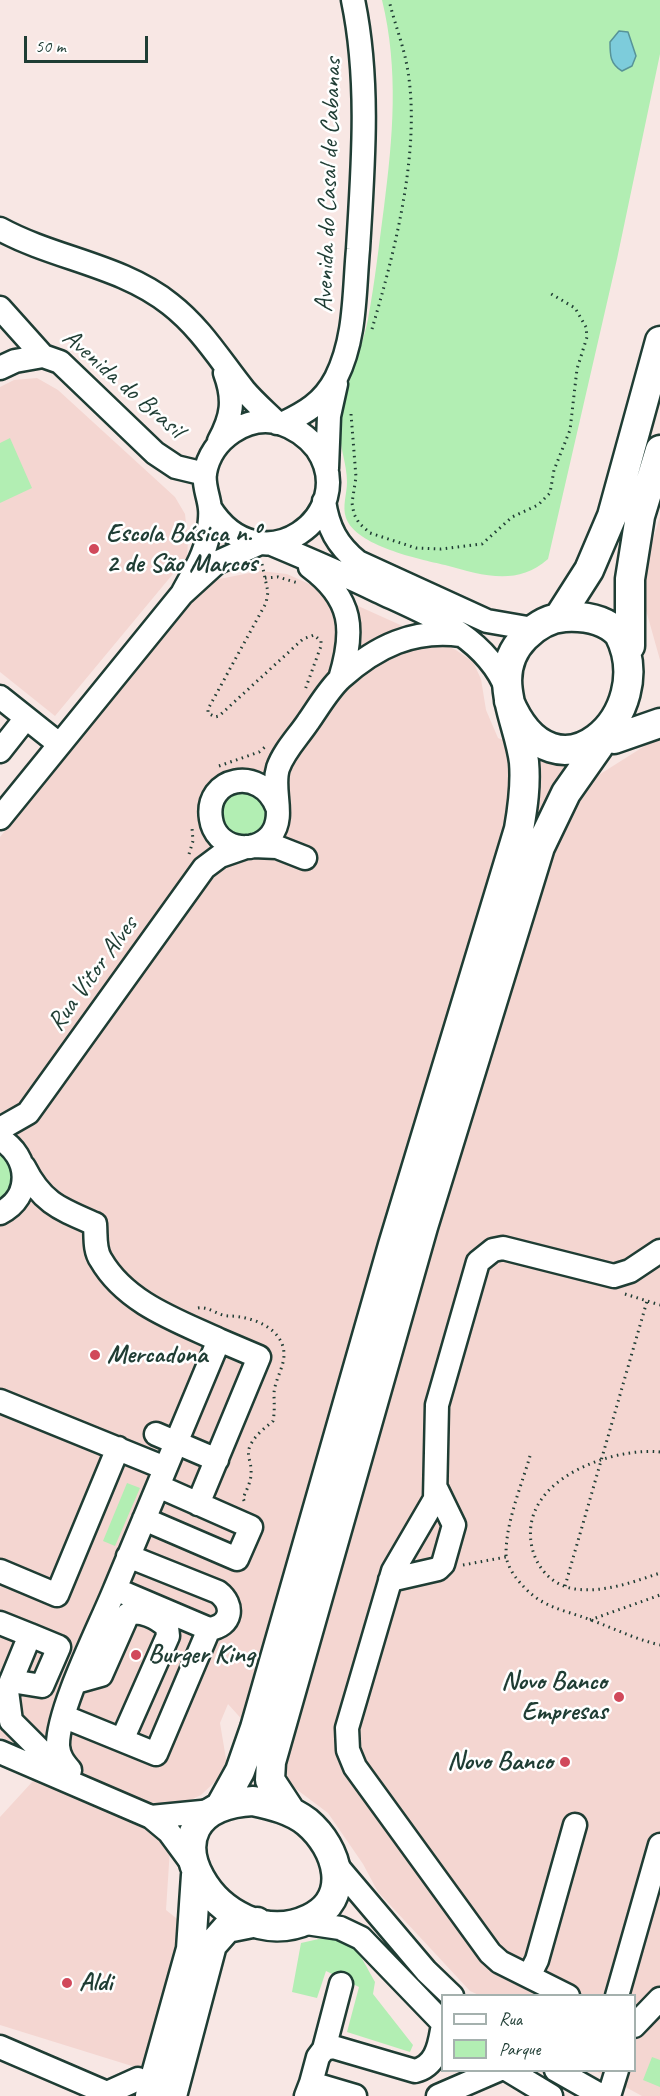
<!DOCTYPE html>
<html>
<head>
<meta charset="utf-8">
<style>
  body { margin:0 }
  #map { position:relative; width:660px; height:2096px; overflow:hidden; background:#f8e7e4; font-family:Caveat,sans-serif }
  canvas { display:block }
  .legend { position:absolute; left:441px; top:1994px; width:195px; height:78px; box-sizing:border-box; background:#fff; border:2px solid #a5b1ae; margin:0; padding:8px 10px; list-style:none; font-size:18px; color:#1f3d34 }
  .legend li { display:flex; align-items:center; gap:12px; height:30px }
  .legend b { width:30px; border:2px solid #a5b1ae }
  .scale { position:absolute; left:24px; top:36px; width:124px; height:27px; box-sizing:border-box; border:3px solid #1f3d34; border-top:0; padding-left:8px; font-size:18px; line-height:21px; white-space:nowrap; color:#1f3d34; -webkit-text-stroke:4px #fff; paint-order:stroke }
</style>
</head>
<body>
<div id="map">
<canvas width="660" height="2096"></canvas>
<ul class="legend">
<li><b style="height:8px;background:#fff"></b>Rua</li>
<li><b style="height:16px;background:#b2eeb3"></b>Parque</li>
</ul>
<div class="scale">50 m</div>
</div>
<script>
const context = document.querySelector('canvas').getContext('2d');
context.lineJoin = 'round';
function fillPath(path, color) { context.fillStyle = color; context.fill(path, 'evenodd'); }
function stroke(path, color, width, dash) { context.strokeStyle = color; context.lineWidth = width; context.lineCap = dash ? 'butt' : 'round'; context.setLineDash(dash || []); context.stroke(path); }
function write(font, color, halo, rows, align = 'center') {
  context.font = font + ' Caveat,sans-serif'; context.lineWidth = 5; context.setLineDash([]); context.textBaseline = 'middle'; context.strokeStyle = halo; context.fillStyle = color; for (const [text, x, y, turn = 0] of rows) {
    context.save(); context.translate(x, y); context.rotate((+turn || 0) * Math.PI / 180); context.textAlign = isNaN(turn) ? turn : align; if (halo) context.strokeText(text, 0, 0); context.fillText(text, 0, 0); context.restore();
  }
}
const built = new Path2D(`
  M37,378L58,390L175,497L185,514L188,541L187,557L55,716L0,672V387L14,380Z
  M660,516V660L646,610L645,567Z
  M260,571L287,574L456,650L473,662L481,679L486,710L498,738L594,778L654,740L660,705V2096H642L596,2071L634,2070V1996H481L470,1991L378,1892L363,1864L328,1813L292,1786L282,1764L228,1704L220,1723L227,1765L218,1779L201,1795L182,1804L173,1802L166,1910L181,1922V1947L173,1953L162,2018L148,2071L0,2025V1817L33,1781L47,1757L0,1737V837L197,591L214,580Z`);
const green = new Path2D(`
  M382,0H660V54L617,259L548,559C516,587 482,575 445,565C419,559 356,546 346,518C342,506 347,494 347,482C347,463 339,447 340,428C342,391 361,355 368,319C375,282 379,244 384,207C393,137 399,70 382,0Z
  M10,438L32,488L0,503V443Z
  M221 814a23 23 0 1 1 46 0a23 23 0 1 1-46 0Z
  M0,1151L12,1163L14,1185L0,1202Z
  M127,1483L140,1488L115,1546L103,1541Z
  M332,1936C358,1944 363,1961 375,1982L373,1994L413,2045L410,2052L347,2032L359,1987L326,1971L317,1998L292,1992L301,1943Z
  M652,2057L660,2060V2087L643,2080Z`);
const water = new Path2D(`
  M619,31L628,32L636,56L632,66L622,71C610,64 610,55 610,42Z`);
const path = new Path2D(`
  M372,329C395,251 422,147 407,66C403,44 394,22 389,0
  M351,414L356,477L352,503L354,514L359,523L370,533L416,548L441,549L482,544L512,517L538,505L550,493L554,470L570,430L577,369L587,337L586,327L575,308L548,292
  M262,564L268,592L266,603L208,709V713L215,717L219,716L303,639L314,635L321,641V646L305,690
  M265,578L278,577L298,583
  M219,766L259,752L265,747
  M189,854L193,841L192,828
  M625,1294L660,1305
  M198,1308C209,1306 218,1316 229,1316C251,1316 285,1328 284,1356C283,1369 275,1380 274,1393C274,1403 275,1411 273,1421C265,1428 255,1435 250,1446C246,1455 251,1461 251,1470C252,1480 247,1489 243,1498L245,1503
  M660,1452C622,1448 563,1467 541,1500C518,1532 534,1583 575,1589C604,1593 633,1582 660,1573
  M530,1456C521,1487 506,1522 506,1554C506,1562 512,1573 517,1579C540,1608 559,1608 591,1620C615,1629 635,1639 660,1645
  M463,1565L506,1557
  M565,1586L647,1301
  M590,1620L660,1595`);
const minor = new Path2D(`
  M0,229C55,259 121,265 170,304C201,328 220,360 244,390C254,402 266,412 277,423
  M0,308L43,356L60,362L155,453L176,467L205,474
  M0,368L15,361L43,356
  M282,424C305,413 323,403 336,378C356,338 354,293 358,249C363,167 370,81 353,0
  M219,441C232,417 235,400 225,373
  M327,468L329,416L336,384
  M324,501C328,528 337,545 358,562L487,621L533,629
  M272,544C308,559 343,574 378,591C427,614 486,636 507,690
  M310,567C353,599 355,630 340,679
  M182,594C192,575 204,557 208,536C209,528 211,517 210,509C209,496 203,486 205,473C211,439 247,414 280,423C295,428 308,437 317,449C361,514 261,589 210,508
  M0,697L59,744
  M0,751L26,718
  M277,807C261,765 204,777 211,819C215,848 253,857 271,835C286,816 271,790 278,768C284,751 298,737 308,722C318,708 328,690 341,678C377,646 413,629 461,635
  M0,818L182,594L216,563L258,544
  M253,846L277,847L305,858
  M0,1129L28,1113L204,868L220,856L246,847
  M0,1139C30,1156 33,1197 0,1213
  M24,1167C42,1203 60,1209 95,1224C96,1236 94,1250 101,1260C126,1303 176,1320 219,1340
  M0,1401L165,1468
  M156,1434L217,1460
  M144,1519L237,1559L251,1527L158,1486
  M128,1556L218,1592C235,1605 232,1626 209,1629
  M0,1571L57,1595L118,1448
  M390,1580L438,1569L443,1564L454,1525L437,1490
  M115,1589L219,1340L259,1357L198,1504
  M0,1623L30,1635L7,1691L11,1721
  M11,1681L42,1686L59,1647L30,1635
  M76,1682L101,1675L128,1614C140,1609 158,1618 167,1627L168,1636L122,1740
  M65,1717L156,1754L209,1629L115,1589C100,1626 57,1710 58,1746C59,1756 63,1762 70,1770
  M11,1721L48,1758L68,1769
  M0,1752L151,1817L169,1832L194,1866
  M151,1817L212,1811
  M337,1866L426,1971L452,1996
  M300,1922L340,1928L361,1938L442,2022
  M529,1976L537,1960L575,1825
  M568,1996L500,1962L490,1953L355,1767L348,1750L347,1728L393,1571L435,1499L437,1405L478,1262L493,1250L503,1248L614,1276L630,1271L660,1251
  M617,1996L660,1845
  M634,2026L660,1999
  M0,2047L107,2093
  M324,2049L341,1984
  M508,2070L551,2096
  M556,2070L602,2096
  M311,2083L318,2057L324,2049L333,2047L415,2071C435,2066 439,2048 442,2030
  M108,2096L107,2093L138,2079
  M306,2096L311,2083L355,2096
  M438,2096L498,2070
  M609,2096L617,2070`);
const major = new Path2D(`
  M559,617L589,570L612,516L660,341
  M630,646V579L640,516L660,450
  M614,739L660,723
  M253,1801C272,1805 292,1810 307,1822C338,1848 353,1899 309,1919C221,1961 126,1808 253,1801Z
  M220,1807L240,1771L255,1728L393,1245L519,829C523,806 526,785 524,762C519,720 488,674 525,637C536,626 549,618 565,617C584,616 605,619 619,634C660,714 555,810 509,701
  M291,1812L270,1780L271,1762L423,1227L540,847L566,793L599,746
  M150,2096L191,1949L196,1875
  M172,2096L212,1945L227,1928L257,1922`);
const markers = [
  [94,549,6,"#d1495b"],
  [95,1355,6,"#d1495b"],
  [136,1655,6,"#d1495b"],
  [619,1697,6,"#d1495b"],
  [565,1762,6,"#d1495b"],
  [67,1983,6,"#d1495b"]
];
const streetNames = [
  ["Avenida do Casal de Cabanas",329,185,-88],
  ["Avenida do Brasil",123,384,41],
  ["Rua Vitor Alves",93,974,-54]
];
const poiNames = [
  ["Escola Básica n.º",106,534],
  ["2 de São Marcos",106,564],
  ["Mercadona",107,1355],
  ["Burger King",148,1655],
  ["Novo Banco",607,1682,"right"],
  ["Empresas",607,1712,"right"],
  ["Novo Banco",553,1762,"right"],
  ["Aldi",79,1983]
];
fillPath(built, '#f4d6d1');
fillPath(green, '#b2eeb3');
fillPath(water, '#7dccdb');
stroke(water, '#579398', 1.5);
stroke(minor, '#1f3d34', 27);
stroke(major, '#1f3d34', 33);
stroke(path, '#1f3d34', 3, [1.5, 4.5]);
stroke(minor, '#fff', 22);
stroke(major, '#fff', 28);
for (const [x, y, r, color] of markers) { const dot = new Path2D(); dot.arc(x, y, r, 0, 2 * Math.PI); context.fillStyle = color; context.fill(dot); stroke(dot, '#fff', 2); }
write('26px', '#1f3d34', '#fff', streetNames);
write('bold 26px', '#1f3d34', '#fff', poiNames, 'left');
</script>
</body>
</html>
